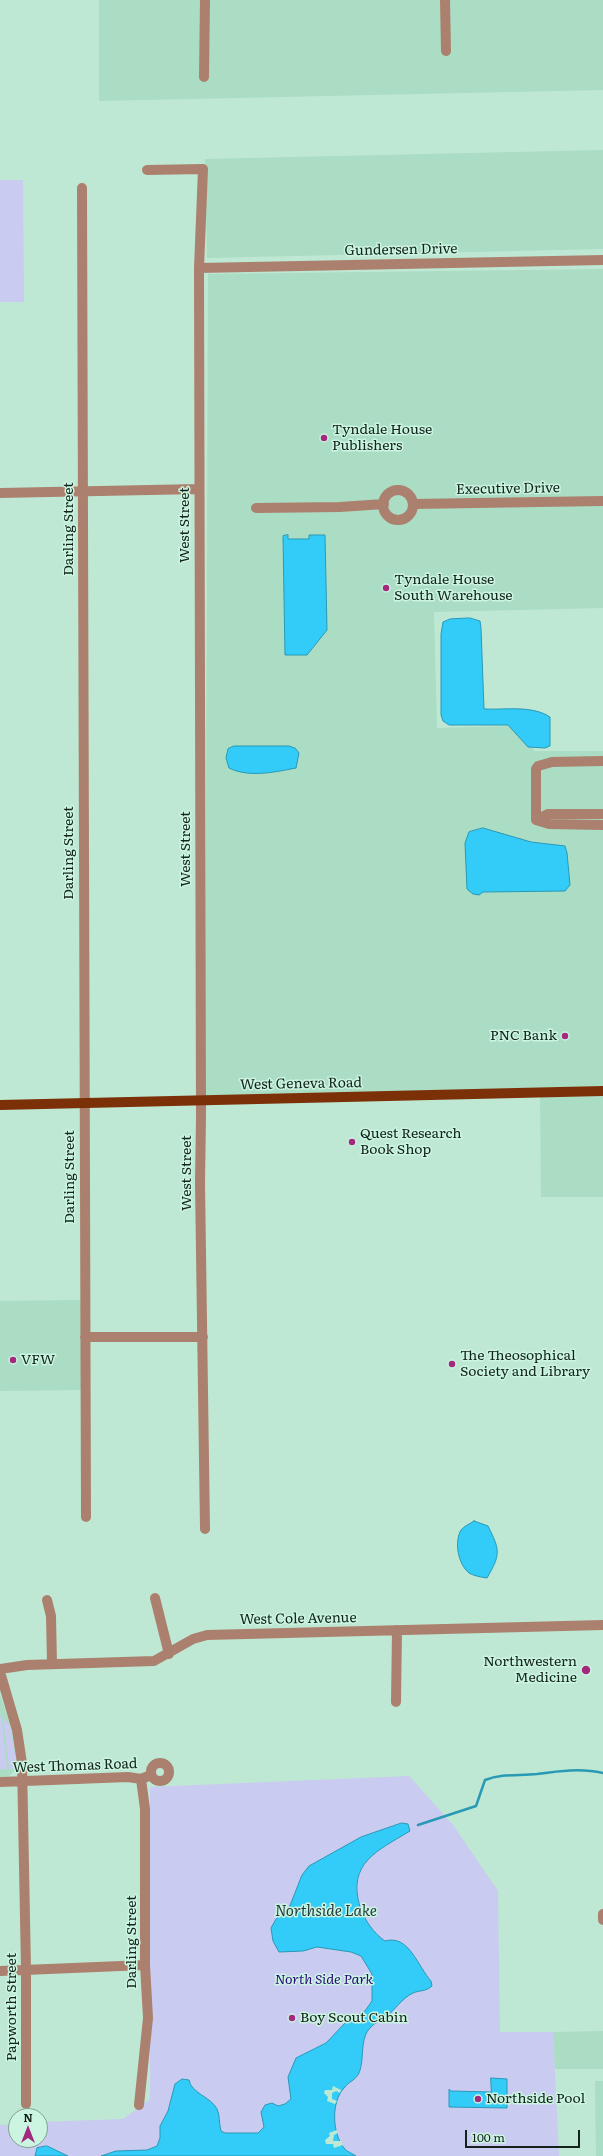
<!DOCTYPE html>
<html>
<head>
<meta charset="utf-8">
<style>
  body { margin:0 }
  #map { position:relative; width:603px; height:2156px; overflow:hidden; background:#bee8d3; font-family:Literata,serif }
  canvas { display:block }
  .north { position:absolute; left:8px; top:2108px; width:40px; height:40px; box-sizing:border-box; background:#cbf5e0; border:1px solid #81a191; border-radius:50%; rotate:0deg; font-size:11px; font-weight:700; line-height:16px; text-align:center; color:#13231b }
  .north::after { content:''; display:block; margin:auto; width:14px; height:18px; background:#a4297e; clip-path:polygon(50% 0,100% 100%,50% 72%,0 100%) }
  .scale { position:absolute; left:465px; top:2130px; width:115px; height:18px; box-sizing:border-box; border:2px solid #13231b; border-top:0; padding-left:5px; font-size:12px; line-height:14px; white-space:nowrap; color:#13231b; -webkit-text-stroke:3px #cbf5e0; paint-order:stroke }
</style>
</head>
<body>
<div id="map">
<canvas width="603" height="2156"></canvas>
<div class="north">N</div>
<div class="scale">100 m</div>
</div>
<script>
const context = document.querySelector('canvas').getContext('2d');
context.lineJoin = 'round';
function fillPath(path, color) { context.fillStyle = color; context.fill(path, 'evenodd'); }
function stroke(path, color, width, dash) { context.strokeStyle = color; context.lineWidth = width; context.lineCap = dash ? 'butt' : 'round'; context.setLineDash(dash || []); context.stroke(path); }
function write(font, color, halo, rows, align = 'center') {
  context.font = font + ' Literata,serif'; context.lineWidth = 3; context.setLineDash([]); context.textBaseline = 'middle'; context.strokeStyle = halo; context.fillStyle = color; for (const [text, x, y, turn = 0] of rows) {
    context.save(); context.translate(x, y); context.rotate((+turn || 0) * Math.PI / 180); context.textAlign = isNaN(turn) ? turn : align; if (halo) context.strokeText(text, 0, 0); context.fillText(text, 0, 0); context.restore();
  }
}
const built = new Path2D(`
  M99,0H603V90L99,101Z
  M603,150V249L207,258L205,159Z
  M603,269V608L434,612L437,728L515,726L535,751H603V1086L205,1097L208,274Z
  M603,1093V1197H541L540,1094Z
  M83,1300L84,1390L0,1391V1301Z
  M0,1695L10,1724L18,1761L15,1770L9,1776L0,1777Z
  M603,2031V2069H555L553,2032Z
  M595,2081H603V2156H596Z`);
const green = new Path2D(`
  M0,180H23L24,302H0Z
  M0,1714L2,1721L7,1769H0Z
  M3,1717L10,1726L16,1760L15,1769H9Z
  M409,1776L453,1825L498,1891L500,2032H553L559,2156H0V2125L16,2124V2140H40V2122L123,2119L150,2099V1787Z`);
const water = new Path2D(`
  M288,535V539H309V535H325L327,630L307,655H285L283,536Z
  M470,618L480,621L481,628L484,709C505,710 532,705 550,717V746L545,748L528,747L508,725H449L443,721L441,715V634L443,622L450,619Z
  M234,746H289L295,748L299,753L296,768C275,772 249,778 229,768L226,758L228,749Z
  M483,828L531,842L565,846L567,853L570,885L565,891L483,892L479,895L473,894L467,889L465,843L469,832Z
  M474,1521L488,1526C500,1550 501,1554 487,1578C481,1577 474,1576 469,1573C458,1564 454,1542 461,1530C464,1526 470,1524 474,1521Z
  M402,1823L408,1824L410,1831C377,1851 347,1863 360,1907C364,1919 374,1934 385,1941C409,1934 418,1967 431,1981L432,1986C425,1992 420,1990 413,1993C401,1999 396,2009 386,2017C381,2021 375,2022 371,2027C359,2038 365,2059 359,2073C356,2080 348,2082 344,2088C331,2102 332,2133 344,2148C347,2152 352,2153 356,2156H101L116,2151L147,2150L157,2146L160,2138V2126L168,2111L175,2084L182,2079L189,2080C191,2093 211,2097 217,2109C220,2115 219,2124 221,2131L225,2133H258L264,2127L261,2112L265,2105L272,2103L278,2106L285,2104L291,2099L288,2077L296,2058L326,2043L347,2021L365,2011L372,2001V1974L361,1956L351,1952L317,1947L303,1951L279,1952L273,1941L271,1928L276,1919L289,1908L302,1875L309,1866L361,1837Z
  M491,2078L507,2079V2108L449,2107V2089L451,2091L491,2092Z
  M47,2146L68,2156H35L37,2148Z`);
const pier = new Path2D(`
  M333,2086L341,2090L340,2093L336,2091L332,2093V2099L337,2101L335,2104L327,2101L328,2097L324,2093L325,2090H332Z
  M337,2130L338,2133L334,2135L333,2141H341L343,2145L334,2148L333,2144H326L325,2140L330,2136L329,2133Z`);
const stream = new Path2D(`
  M418,1825L476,1806L485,1780C503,1773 519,1776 537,1774C559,1771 581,1768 603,1773`);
const minor = new Path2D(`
  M445,0L446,51
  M204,77L205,0
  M147,170L203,169L199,268L201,1117L200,1183L205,1529
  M82,188L86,1517
  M199,268L603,260
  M383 505a15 15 0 1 1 30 0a15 15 0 1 1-30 0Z
  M0,493L199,489
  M413,504L603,501
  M256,508L340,507L384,504
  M536,820V769L538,766L552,762L603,761
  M536,820L548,814H603
  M536,820L549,824L603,825
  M85,1337H203
  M155,1598L169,1654
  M47,1600L51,1616L52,1664
  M0,1669L27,1665L154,1661L193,1639L207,1635L603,1625
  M0,1672L17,1730L22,1763L26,1970V2104
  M396,1702L397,1630
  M151 1772a9 9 0 1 1 18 0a9 9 0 1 1-18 0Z
  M0,1782L128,1777L141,1779L151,1775
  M603,1914V1920
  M0,1971L145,1965
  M139,2105L148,2018L145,1965V1809L141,1779`);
const major = new Path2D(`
  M0,1105L603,1091`);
const markers = [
  [324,438,4,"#a4297e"],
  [386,588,4,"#a4297e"],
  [565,1036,4,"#a4297e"],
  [352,1142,4,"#a4297e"],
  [13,1360,4,"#a4297e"],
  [452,1364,4,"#a4297e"],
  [586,1670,5,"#a4297e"],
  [292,2018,4,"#a4297e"],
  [478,2099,4,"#a4297e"]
];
const streetNames = [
  ["Gundersen Drive",401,250,-1],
  ["Executive Drive",508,489,-1],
  ["West Street",185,525,-90],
  ["Darling Street",69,529,-90],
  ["West Street",186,849,-90],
  ["Darling Street",69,853,-90],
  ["West Geneva Road",301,1084,-1],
  ["West Street",187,1173,-90],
  ["Darling Street",70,1177,-90],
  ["West Cole Avenue",298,1619,-1],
  ["West Thomas Road",75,1766,-2],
  ["Darling Street",132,1942,-90],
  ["Papworth Street",12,2007,-90]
];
const poiNames = [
  ["Tyndale House",332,430],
  ["Publishers",332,446],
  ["Tyndale House",394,580],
  ["South Warehouse",394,596],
  ["PNC Bank",557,1036,"right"],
  ["Quest Research",360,1134],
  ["Book Shop",360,1150],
  ["The Theosophical",460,1356],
  ["Society and Library",460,1372],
  ["VFW",21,1360],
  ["Northwestern",577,1662,"right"],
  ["Medicine",577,1678,"right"],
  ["Boy Scout Cabin",300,2018],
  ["Northside Pool",486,2099]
];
const parkNames = [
  ["North Side Park",324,1980]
];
const waterNames = [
  ["Northside Lake",326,1912]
];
fillPath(built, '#abdcc4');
fillPath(green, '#c9cbf1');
fillPath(water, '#33ccf9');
stroke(water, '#2999b6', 1);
fillPath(pier, '#bee8d3');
stroke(stream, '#2999b6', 2.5);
stroke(minor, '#ac806e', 10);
stroke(major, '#7c3008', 10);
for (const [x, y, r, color] of markers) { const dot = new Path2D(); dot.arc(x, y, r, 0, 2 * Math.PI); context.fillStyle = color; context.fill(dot); stroke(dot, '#cbf5e0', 1.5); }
write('14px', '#13231b', '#cbf5e0', streetNames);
write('14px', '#13231b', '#cbf5e0', poiNames, 'left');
write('italic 14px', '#2b097b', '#cbf5e0', parkNames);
write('italic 15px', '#1f373f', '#cbf5e0', waterNames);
</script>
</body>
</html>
